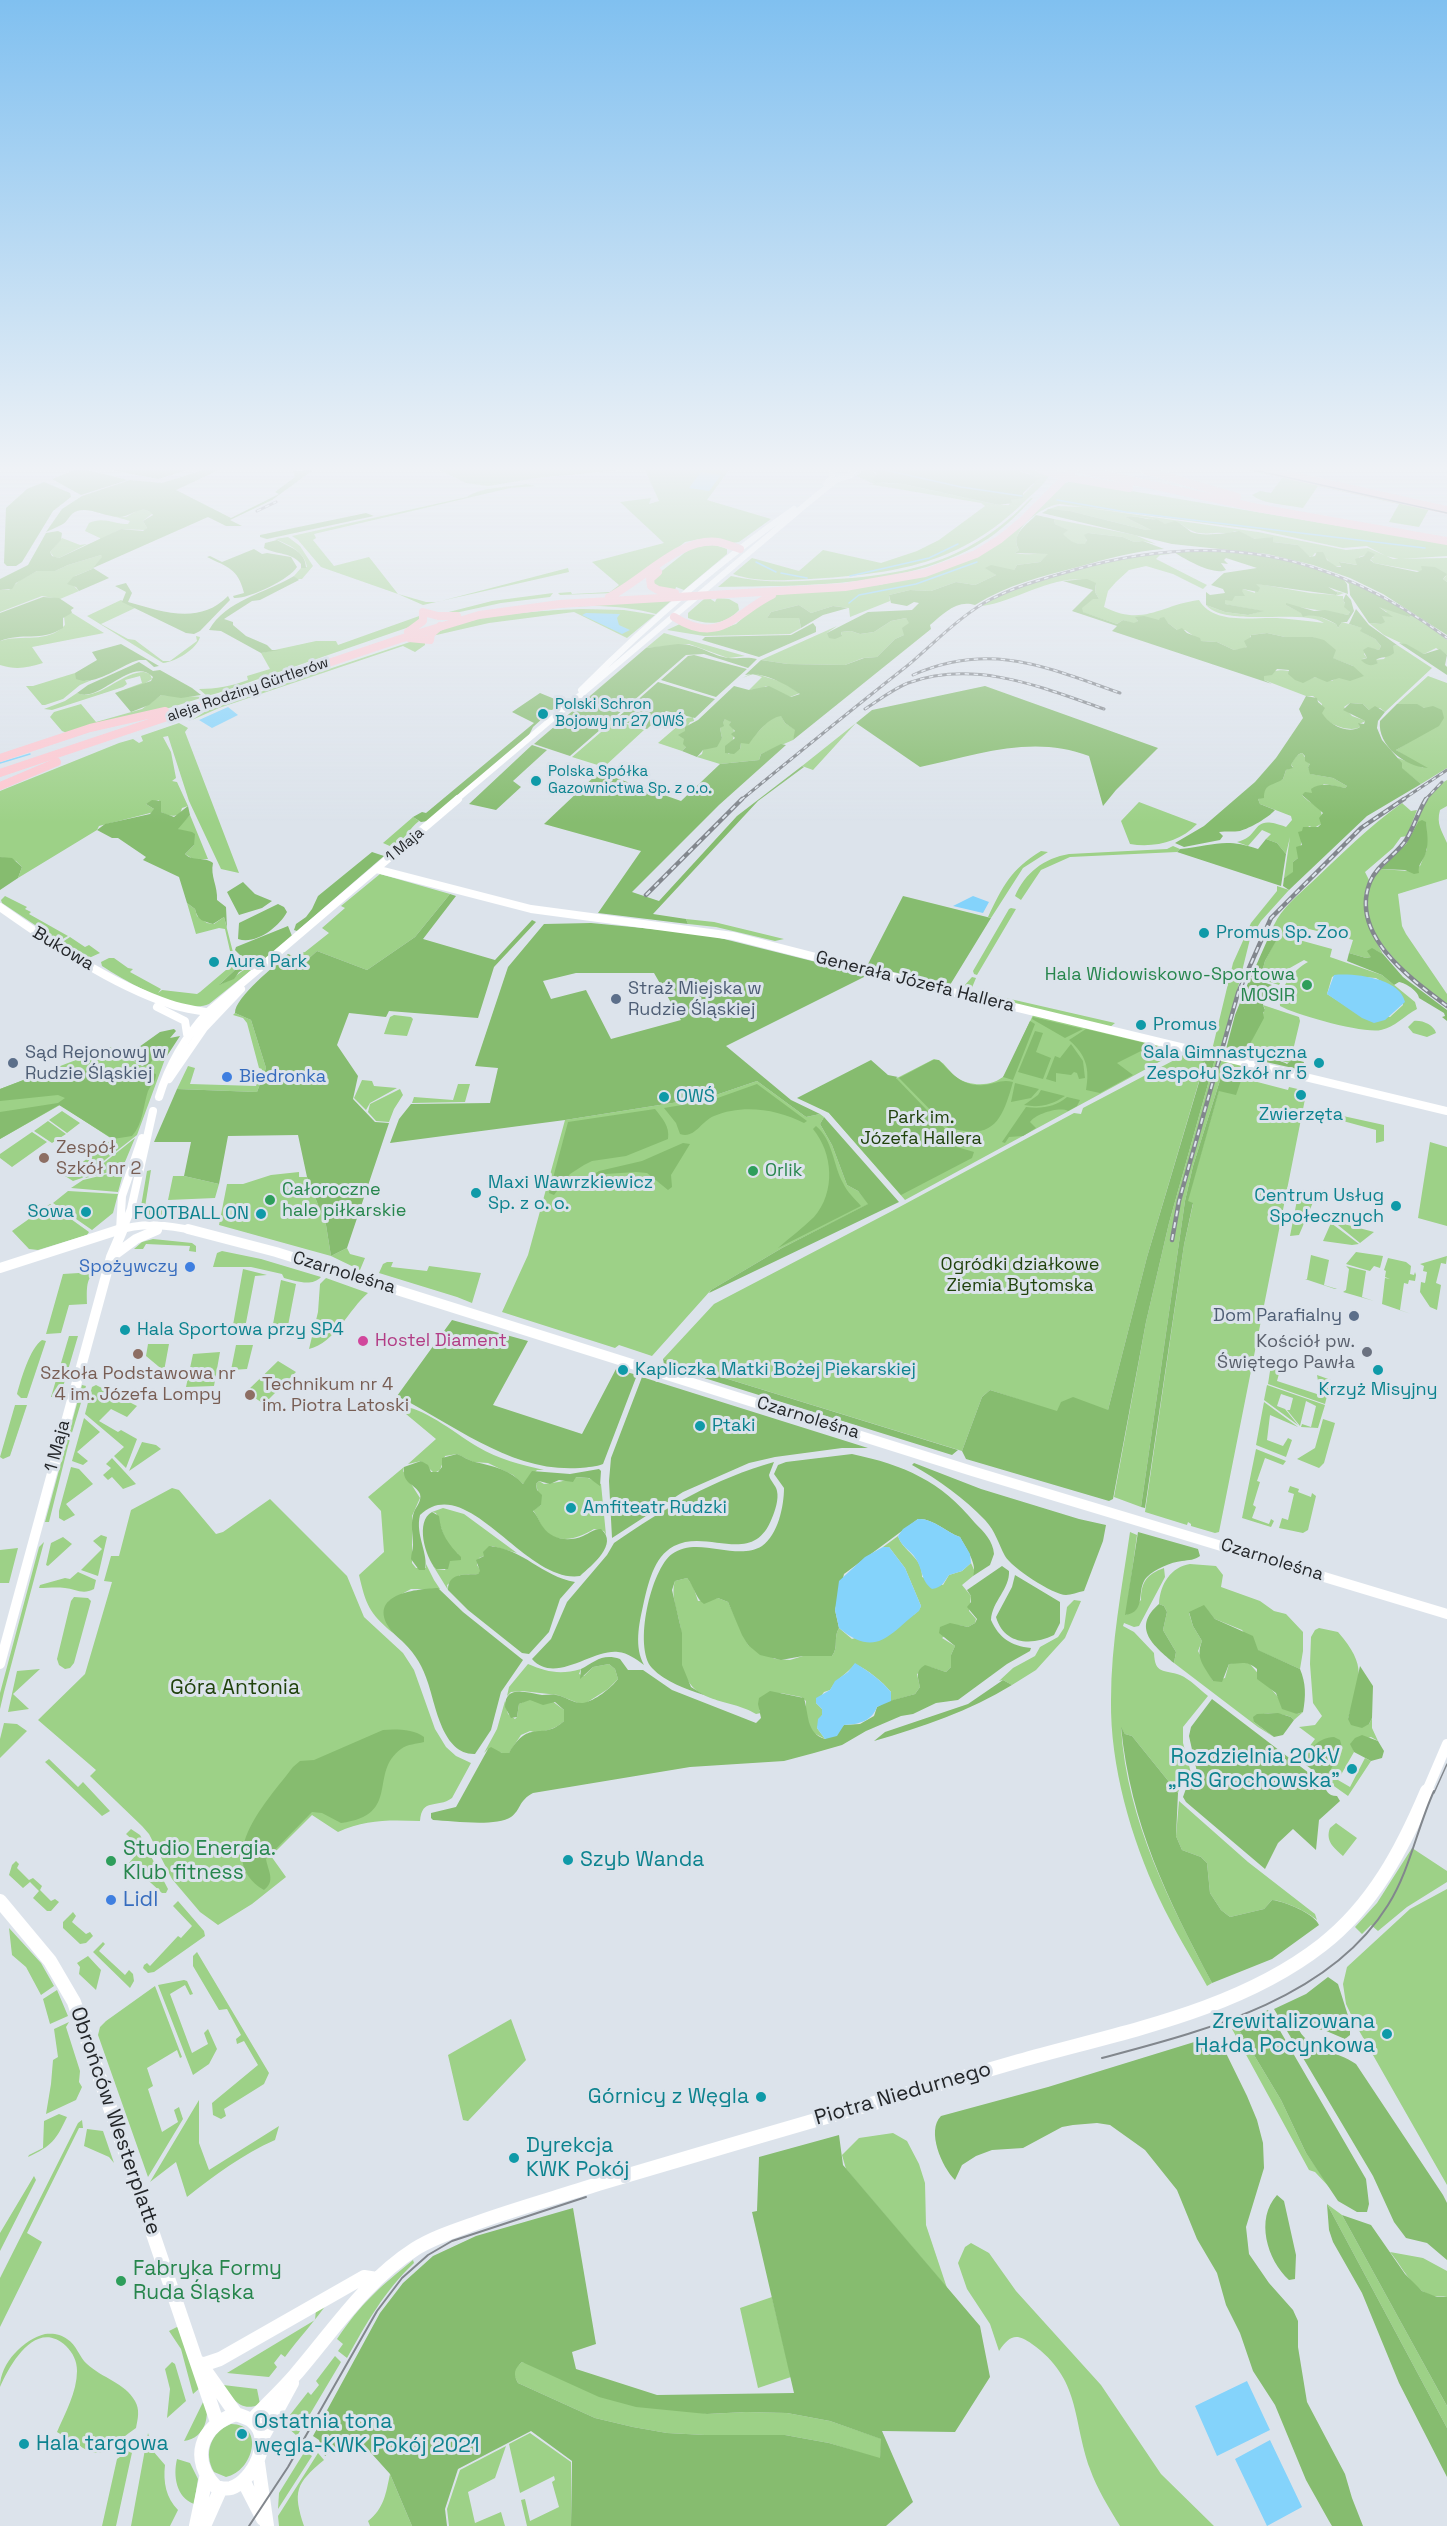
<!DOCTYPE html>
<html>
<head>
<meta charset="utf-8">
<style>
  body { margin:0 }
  canvas { display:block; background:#dce3eb }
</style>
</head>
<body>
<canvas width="1447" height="2526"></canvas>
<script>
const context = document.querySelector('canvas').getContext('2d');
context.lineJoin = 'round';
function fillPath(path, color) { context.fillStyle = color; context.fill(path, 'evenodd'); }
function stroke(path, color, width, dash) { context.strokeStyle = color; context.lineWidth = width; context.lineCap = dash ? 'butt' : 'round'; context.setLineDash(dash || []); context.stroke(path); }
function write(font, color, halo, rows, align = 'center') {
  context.font = font + ' "Space Grotesk",sans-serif'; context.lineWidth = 6; context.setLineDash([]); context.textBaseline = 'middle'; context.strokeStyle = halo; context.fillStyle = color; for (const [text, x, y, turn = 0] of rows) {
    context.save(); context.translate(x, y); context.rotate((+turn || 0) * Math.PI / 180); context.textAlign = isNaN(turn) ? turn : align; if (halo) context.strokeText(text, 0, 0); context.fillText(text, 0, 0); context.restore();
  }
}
const green = new Path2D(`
  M439,470H621L537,478L488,486L466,483Z
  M645,470H729L707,500L771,519L739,542L731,543L700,539L685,542L633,585L614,593L560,595L558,593L571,592L572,594L610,592L619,585L592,562L664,543L620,502L651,498L649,504L659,501Z
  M864,470H872L883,483L903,484L999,505H1009L1011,500L1022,496L1034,484L1029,473L1016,470H1034L1049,476C1044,485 1032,494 1024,502C961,564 895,574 810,579C785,580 758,583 733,574L752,558L799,571L823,550L881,563L917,551L939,540L985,506L981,503L868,484H874L856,476Z
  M1247,470H1260L1447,512L1429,509L1419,527L1389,522L1399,504L1318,486L1303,508C1289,505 1262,504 1252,495L1260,491L1271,493L1282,478Z
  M1072,481L1447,544V556L1399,559L1386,556L1367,546L1343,548L1259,530L1060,504C1044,505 1007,530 1019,550L1015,553C1027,556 1037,552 1049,554L1040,562L1017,565L1014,570L992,572L996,575L975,585L956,582L931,591L910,590L889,595L890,601L850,617L849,608L833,606L811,613L799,605L771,612L767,618H799L801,628L790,634L704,636L667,630L682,623L722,629L736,624L761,602L776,595L879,585L919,576L986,551L1065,483Z
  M526,484L535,486L510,488L314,534L316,538L313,540L334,566L369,557L398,594L426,602H437L568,568L569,572L423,605L398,594L321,567L298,540L292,536L467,497C483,486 507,488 526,484Z
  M1031,498H1033C1020,512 1005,527 989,538C911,589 808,585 718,587L731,576C761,583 790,582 821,580C907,576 970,562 1031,498Z
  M1058,506L1082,507L1258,532L1346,550L1368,548L1393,559L1447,558V582L1443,579L1446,576L1374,563L1370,559L1374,557L1366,555L1359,557L1358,565L1340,562L1341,566L1334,567L1325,557L1315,553L1312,557L1307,556L1298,545L1273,542V537L1258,540L1235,531C1228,535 1223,532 1215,533C1200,534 1194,534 1181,524L1165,525L1157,519C1146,520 1135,514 1125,517L1151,530H1146L1070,511L1046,510Z
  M138,510H146L153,513L143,521L147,528L145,530L121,529L100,540V538L85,531L89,523C103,516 114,524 128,524L130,521L116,517H126Z
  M1054,519L1135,535L1156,544L1143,541L1134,542L1123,537L1088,533L1086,544C1075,544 1069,543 1062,534L1067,530L1055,524Z
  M288,537L300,546L313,566L302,579H297L294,576L301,568L307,567C305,552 288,544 275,539Z
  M62,538L80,545L87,544L59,558L54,557L50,552Z
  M715,545L727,549V554L684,590L676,587L675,590L655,587L653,578L692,547Z
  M1167,551L1170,554L1160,555L1156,559L1207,585L1203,589L1173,574L1146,566L1129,570L1116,582L1108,591L1104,607C1144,627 1160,605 1199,600C1213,625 1253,617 1277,618C1293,619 1308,621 1324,623C1303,608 1225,628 1206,605L1225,612L1248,615L1262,611L1224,604L1223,600L1235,596L1243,589L1255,593L1256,584H1259L1310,593L1336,595L1338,593L1335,591L1344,593L1336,596H1343V600L1350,612L1348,615L1286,605L1302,613L1318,616L1336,624L1338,628L1342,622L1363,628L1361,631L1375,639L1381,646L1379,650L1368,648L1364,654L1367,658L1362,659L1378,663L1375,660L1384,659L1393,646L1397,645L1432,668L1385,712L1380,708L1369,710L1363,704L1350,703L1344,707L1352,716L1366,721L1359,724L1360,727C1350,733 1326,724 1322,714C1321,712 1322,706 1322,704L1313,696H1306L1264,680V675C1284,666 1290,671 1310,679L1315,677L1332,681L1353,666L1332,658L1331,647L1313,637H1285L1267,633L1251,635L1248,646L1243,649L1234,650L1217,642L1201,641L1185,630H1177L1168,623L1136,618L1138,621L1134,624L1123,620L1117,624L1082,612L1081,608L1093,598L1099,599L1095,592L1096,585C1064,565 1011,606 979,606C1025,577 1113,557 1167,551Z
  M101,555L103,557L92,569L75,576L73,585L79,591L60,599L42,596L0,612V590H9L20,580L37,571H55L68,565Z
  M553,593L550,597L501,603L446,615H437L492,601Z
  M709,598L715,602L717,598L729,599L738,604L739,610C724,626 707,625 688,618V613L704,599Z
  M121,600L135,608L101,624L128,639L135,640L163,661H170L197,641L196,636L200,637C197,649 175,662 163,663L87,616Z
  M672,600L656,614C593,597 525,611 462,622L537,607Z
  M1379,607H1385L1409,617L1414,615L1447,640V655L1436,648L1424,654L1384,635L1369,623L1381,624L1382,616L1387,612Z
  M583,609L624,610L655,615L627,638L574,612L489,623L432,636C460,615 547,610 583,609Z
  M72,613L104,633L32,647L43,663C27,668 16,670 0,665V641C21,634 48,644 65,625L64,616Z
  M422,615L415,625L218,693L207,696L199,689C216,689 232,686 248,680L247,676L270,669L261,653L316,641H336L338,645Z
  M906,618L910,623L904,635L895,639L877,657L863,658L845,665L788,664L761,660L837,626L827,633L842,635L841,632L851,631L860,634L874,632L891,621Z
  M664,633L745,656L728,658L689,644L646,648Z
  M413,641L425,643V645L415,652L403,646L219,708L192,720L206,711L266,690Z
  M144,672L150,674L152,679L139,687L115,693L142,683L140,676L125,680L127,684L123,687L52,710L44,709L65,701L77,693C98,702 121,672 144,672Z
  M75,673L86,681L94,679L80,685L63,699L45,705H42L26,686H33Z
  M753,673L782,682L800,693L790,697L766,686L761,689L749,690L762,677L753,674L742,678Z
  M1428,676L1447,683V768L1421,784L1401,768L1398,758L1424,768L1396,750L1439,724L1425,708L1397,704Z
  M161,695L204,697L169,708L67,733L62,731L50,717L54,712L81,704L96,722L142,709Z
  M781,715L785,723L796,730L793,740L761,754L759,760L720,764L697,757L702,754L703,750L718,743L722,738L720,728L725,719H729C738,734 733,738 728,754L740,749L741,743C759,738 764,718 781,715Z
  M693,717L694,721L690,722L685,731L686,747L682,751L658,743L687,718Z
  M615,720L644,730L604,767L572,757Z
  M179,723L188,728L185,732L239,873L221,869L189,801L168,736L163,737L171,752L176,778L172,781L177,782L188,806L182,808L180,814C173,817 168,816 161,812L159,800L146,804L154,809V812L99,826L97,830L18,878L22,867L16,861L0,857V791L119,743L133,739L139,743L143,741L141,736Z
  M856,723L813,770L802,766Z
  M1302,753L1310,764L1308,767L1311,774L1333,778L1347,786L1345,788L1324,784L1313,793L1302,795C1313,808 1325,803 1321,824L1314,828L1309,826L1302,839L1298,858L1293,862V873L1284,878L1290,837L1286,854L1277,843L1266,839L1271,834L1262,830L1248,846L1237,842C1263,836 1249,813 1286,827L1292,820L1291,816L1260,804L1258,799L1264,796V791L1269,784L1283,779L1286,770L1293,767L1291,765C1294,759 1296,755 1302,753Z
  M1447,780V806L1440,810C1436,824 1442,831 1447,843C1447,853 1447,869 1447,879L1398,894L1402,926L1406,934L1447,994V1004C1411,978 1334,917 1381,869L1408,871L1420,866L1427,849L1426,822H1418L1410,837C1423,814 1422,795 1447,780Z
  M1139,802L1197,824C1180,842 1154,848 1130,844L1121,821Z
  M1402,803L1411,811L1417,810L1407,836L1401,837L1393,848L1365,872L1369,880C1357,907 1370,930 1383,954L1375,950L1371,957L1366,958L1349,953L1353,940L1297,926L1292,938L1332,949L1330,957L1382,975L1415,1002L1417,1009C1404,1016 1395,1027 1381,1030C1364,1034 1296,1015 1280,1006C1278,989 1294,969 1308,962L1304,960L1288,969L1279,985L1260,979L1265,961L1281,930L1274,925C1282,908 1297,896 1311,883C1341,855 1368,827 1402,803ZM1336,975L1376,978L1400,993L1403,1005L1390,1017L1354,1011L1327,994L1332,977Z
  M190,815L208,859H193L185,854L194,845V838L178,829V827Z
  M413,817L419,821C409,828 405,841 392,847L383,843Z
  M1173,846L1180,849L1177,852L1070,857L1041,870L1021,900L1015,896C1025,873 1044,858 1069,854L1167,849Z
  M1041,851L1048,852L1023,868L991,918L988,917C1003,886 1010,870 1041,851Z
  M380,874L450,894L415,937L367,970L317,951L306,961L303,960L300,953L305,952L329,933L322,928L345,908L341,906Z
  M1277,886L1289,890L1261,921L1250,939L1222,1052L1212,1050L1233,963L1251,923L1277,891Z
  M5,896L27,907L25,909L31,912L29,914L68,936L59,941L2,903L1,900Z
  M187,903L195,909L197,916L207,923L214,924L224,917L237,968L220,984C235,980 242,967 259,964L209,1004C185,1016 125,981 102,966L101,962L109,958H114L128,968L133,969L130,972L161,989L158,993L162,990L197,994L200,992L233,964L225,929L219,928L196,934Z
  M1011,908L1016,909L977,975L974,974L973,971L1009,909Z
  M686,919L714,922L784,939L775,941L716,927L688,924Z
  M70,937L85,947L89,945L100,953L89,958L61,943Z
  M972,977L976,978L971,990L1115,1023L1109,1028L966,993L964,986Z
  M1263,1005L1299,1017L1300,1021L1290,1063L1244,1052L1251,1048L1250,1044L1265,1009Z
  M235,1013L251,1020L266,1068L257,1092L177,1089L188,1066L195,1068L190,1084L256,1086L262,1069L259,1068L247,1023L243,1018L233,1015Z
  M394,1015L411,1017L413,1019L407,1036L384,1034L390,1017Z
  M1033,1015L1181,1050L905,1200L829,1113L934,1059C944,1060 948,1071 956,1077C970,1087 993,1087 1005,1075Z
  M1414,1021C1422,1020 1434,1025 1436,1033L1427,1037L1413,1033L1408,1027Z
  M110,1047L142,1066L148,1065L155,1056L165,1059L137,1135L82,1178L73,1181L65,1176L112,1139L60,1105L0,1139V1089Z
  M1182,1056L1205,1061L1147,1257L1108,1410L1057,1412L990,1390L982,1397L962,1451L663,1359L714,1304L892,1211L1074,1113L1081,1114L1083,1108Z
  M1215,1059L1249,1067V1076L1243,1074L1242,1078L1288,1090L1289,1087L1302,1090L1306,1094L1219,1532L1215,1533L1191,1526V1524L1188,1522L1187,1525L1145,1512L1184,1245L1193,1204L1187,1202L1219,1090L1241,1079L1221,1077L1193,1166L1185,1201L1141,1507L1114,1497L1146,1322L1169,1223Z
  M362,1080L372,1081L374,1086L397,1088L370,1103L366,1110L354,1098Z
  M757,1081L806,1117L820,1114L824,1117L820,1124L832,1145L847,1185L858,1191L869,1204L782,1248L711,1290L652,1356L619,1345L615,1348L502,1312L528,1255L565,1120L710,1097Z
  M458,1084H470L465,1102L412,1103L414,1097L453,1100Z
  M400,1089L403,1095L394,1109L389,1122L376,1121L368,1112L370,1104Z
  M62,1111L80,1123L67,1133L49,1120Z
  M1343,1116L1384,1125V1141L1376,1143V1130L1343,1121Z
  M48,1121L66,1134L52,1143L34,1131Z
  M32,1132L47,1142L12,1167L0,1158V1154Z
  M135,1138L122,1169L85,1178Z
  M1430,1142L1447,1147V1226L1418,1218Z
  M124,1170L118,1192L71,1188L83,1180Z
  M151,1170L145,1207L150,1210H167L170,1214L164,1219L147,1218L140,1212L147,1171Z
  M299,1172V1177H307L326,1225L331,1256L347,1248L350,1254L365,1258L360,1270L331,1256L219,1225L227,1184H243L271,1175Z
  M173,1176H184L219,1184L215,1198L168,1200Z
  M68,1191L118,1194L113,1213L92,1230L53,1203Z
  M1298,1195L1314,1200L1299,1235L1290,1236Z
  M50,1204L89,1232L87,1235L38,1250L29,1249L12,1231Z
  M1333,1221L1374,1232L1360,1243Z
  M1331,1223L1359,1244L1352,1245L1323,1241Z
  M153,1239L192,1243L196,1246V1252L189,1251L190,1246L146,1244L143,1249H134L142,1242Z
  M222,1251L261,1259L321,1277C312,1287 296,1281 284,1278L282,1274L251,1267H213L217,1253Z
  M1356,1252L1383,1256L1380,1268L1374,1266L1370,1271L1346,1264Z
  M1311,1255L1329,1260L1324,1285L1337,1289H1335L1305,1279H1307Z
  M1447,1256L1446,1264L1441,1263L1436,1283L1441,1285L1437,1310L1430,1307L1420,1292L1421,1282L1425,1283L1427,1272L1423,1271L1424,1266L1420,1264Z
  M1388,1258L1406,1262L1411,1266L1410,1274L1414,1275L1415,1272L1416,1275L1415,1281L1409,1280L1408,1284L1404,1283L1400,1310L1411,1314L1382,1304L1385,1278L1390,1279L1385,1277L1386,1271L1384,1270Z
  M387,1262H393L391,1267L427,1271L429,1266L481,1273L472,1303L457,1297L379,1273L383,1264Z
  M1346,1266L1366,1271L1362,1297L1374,1301L1343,1292L1346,1290L1349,1269Z
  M243,1269L267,1275L255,1276L245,1328L233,1325Z
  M95,1272C85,1279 87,1293 87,1304L69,1305L61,1333L46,1334L63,1274Z
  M326,1278L368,1293C349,1309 335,1343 309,1349L318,1312L320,1284Z
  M281,1280L296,1284L286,1336L271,1335Z
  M69,1336H78L60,1397H51Z
  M42,1340L46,1341L27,1398H21L17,1394C21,1379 30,1348 42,1340Z
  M148,1344H169L164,1371L146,1356Z
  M236,1345H253L247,1369L231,1370Z
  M220,1352L214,1386L186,1387L193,1354Z
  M1272,1358L1287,1364L1286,1370H1280L1277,1381L1320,1395L1323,1383L1318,1381L1317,1375L1331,1380L1325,1404L1268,1384Z
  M278,1361L296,1372L264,1404L246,1392Z
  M82,1385L86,1386L68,1446L49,1522H45Z
  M96,1385L137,1406L127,1417L111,1409L99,1421L118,1432L121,1430L137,1439L126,1468L114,1456L124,1447L85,1414L92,1387Z
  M1267,1385L1325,1405L1318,1428L1301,1427L1302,1424L1311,1427L1316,1406L1306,1401L1300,1426L1287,1410H1290L1293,1398L1281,1394L1277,1406L1285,1409L1298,1425L1264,1400Z
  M1264,1402L1298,1427L1270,1415L1267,1440L1283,1446L1288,1438L1292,1440L1286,1457L1256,1445Z
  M15,1405H27L10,1456L3,1459L0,1457Z
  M405,1407C426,1409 459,1436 478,1447C498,1459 522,1465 544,1470H537L523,1484L513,1475L488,1463L473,1462L457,1454L445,1456L440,1470L434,1473L421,1461L408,1464L436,1439L400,1409Z
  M84,1418L100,1432L77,1452L88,1461L83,1465L72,1461Z
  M1323,1419L1335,1423L1324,1463L1319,1468L1297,1459L1315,1448Z
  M142,1442L156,1445L161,1449L129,1471Z
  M1256,1449L1286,1461L1283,1465L1265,1458L1257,1481L1260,1482L1253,1505L1256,1507L1252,1518L1269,1524L1271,1519L1274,1521L1271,1527L1242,1518Z
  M112,1458L136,1484L123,1489L112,1477L108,1480L103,1475L111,1468L106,1464Z
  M71,1467L79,1469L93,1484L66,1504L75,1515L64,1521L59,1518V1511Z
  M404,1467L403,1471L420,1498L412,1516V1563L416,1568H426V1564L434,1580L440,1589H411L389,1601L384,1610L393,1633C369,1613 366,1605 359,1575L384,1552L381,1511L368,1497Z
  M575,1477L588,1478L601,1484L606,1535L604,1531L594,1529C578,1539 555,1546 542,1527C539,1521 537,1516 533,1510L541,1505L536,1484L539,1481L544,1484C555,1483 565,1481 575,1477Z
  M1290,1486L1299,1489L1298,1492L1311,1497L1312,1493L1316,1496L1308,1530L1303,1533L1279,1528L1282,1518L1288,1520L1294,1494L1288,1492Z
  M172,1488L179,1490L216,1534L223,1532L270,1499L347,1576L364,1617L403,1653L414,1670L435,1729L446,1747L456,1756L471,1763L452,1798C437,1809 422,1797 420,1821C390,1820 366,1819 338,1832L312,1815L271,1856L286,1877L252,1904L218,1925L200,1912L172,1879L149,1834L142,1826L90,1776L96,1770L38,1720L85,1674L112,1582L104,1581L111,1556H119L131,1510Z
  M443,1508L464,1514L517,1553L492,1546L484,1556L479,1558L477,1565L481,1571L478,1574L460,1575L447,1585L448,1590L432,1564L436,1569L445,1570L450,1560L458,1554C444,1545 442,1528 436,1513L432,1512Z
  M1130,1532L1137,1535L1126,1615L1141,1600C1141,1582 1147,1574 1164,1568L1165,1577L1139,1626L1134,1627L1124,1623L1123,1626L1134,1632L1154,1653C1155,1675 1164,1669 1180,1675C1190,1679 1200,1690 1208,1696L1183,1727V1743L1191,1773L1180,1786L1178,1793L1132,1736L1125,1734L1121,1728C1127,1821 1170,1903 1212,1983L1207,1986C1191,1957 1173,1928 1159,1898C1131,1838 1110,1766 1111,1700C1111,1643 1122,1588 1130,1532Z
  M101,1535L107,1537L98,1576L81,1570L102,1549L93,1541Z
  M898,1536C903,1552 923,1557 922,1577L943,1585L949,1575L962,1571L971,1563L975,1572L973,1576L962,1585L971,1596L969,1611L976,1619L975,1623L968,1627L958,1625L942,1638L955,1646L951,1655V1667L946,1672L930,1667L917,1674L920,1687L915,1694L891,1701V1692C882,1681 868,1670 855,1664C847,1674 837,1678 830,1690L824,1692L816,1703L822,1709V1715L817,1728L825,1739L812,1732L806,1716V1701L801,1697L781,1693L759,1710L761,1713L756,1714C728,1697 693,1706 682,1667C679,1655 683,1642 681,1630C679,1614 670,1597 675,1581L687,1578L693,1586L698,1601L718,1598L728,1602L748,1645L775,1659L790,1660L803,1656H832C839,1647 833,1637 839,1628L852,1639C868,1634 917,1621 921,1606L905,1568L889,1547H883Z
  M63,1537L72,1544L48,1566L46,1565L51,1543Z
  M44,1542L4,1692L0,1709V1693L39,1547Z
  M18,1548L9,1583H0V1550Z
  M1190,1564L1216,1566L1223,1575L1221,1587L1260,1601L1274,1611L1286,1614L1303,1632V1651L1300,1669L1257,1650L1242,1630L1215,1619L1204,1606L1189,1613L1193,1626L1202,1641L1198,1651L1213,1681L1225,1678L1229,1664L1242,1661L1250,1664L1278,1697L1297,1714L1303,1712L1294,1720L1291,1717C1281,1713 1262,1712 1254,1717V1722L1274,1737L1258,1727L1174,1663L1176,1652L1163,1630L1167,1612L1164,1606L1159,1604C1160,1584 1171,1567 1190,1564Z
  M78,1572L96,1580L94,1589C83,1595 75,1589 65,1588C56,1587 47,1588 39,1588L40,1585L65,1578L70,1579Z
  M74,1597L88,1598L91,1601L74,1663L70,1668L65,1669L59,1665L57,1659L71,1601Z
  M1074,1600L1081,1601L1065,1638L1036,1670L1012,1685L1003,1680L999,1681L1013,1668L1035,1656L1040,1647L1058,1637L1064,1628L1067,1607Z
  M1319,1628L1338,1632C1368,1667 1360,1678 1348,1719L1369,1724L1372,1718V1728L1378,1741L1371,1737L1351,1743L1354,1752L1338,1780L1350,1787L1365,1758L1371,1761L1348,1796L1324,1779L1330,1771L1307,1756L1306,1765L1300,1759L1315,1739L1299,1727L1315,1725L1322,1716L1313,1703L1310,1664L1311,1637L1315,1630Z
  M528,1664C547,1672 560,1675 581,1669L579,1674L584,1676L593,1667L609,1664L615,1669L618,1679L608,1689L586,1703H578L558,1695L522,1691L511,1692L507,1696L509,1687Z
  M40,1669L13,1694L29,1709L8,1712L17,1671Z
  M530,1699L552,1701L564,1710V1721C556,1729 541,1734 530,1731L521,1735L509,1753C501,1755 496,1749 488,1749L484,1753L497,1729L505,1701L508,1714L515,1719L517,1717L519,1704Z
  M4,1723L17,1724L27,1731L0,1758V1739Z
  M49,1759L78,1787L83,1782L110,1811L102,1816L45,1762Z
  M1179,1801L1248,1862L1315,1914L1317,1920C1308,1912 1285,1901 1272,1900L1264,1909L1230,1917L1221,1910L1210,1893L1207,1863L1201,1857L1182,1850L1176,1836Z
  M1336,1823L1357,1838L1343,1856C1334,1848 1325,1841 1330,1828Z
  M131,1829L140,1835L168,1889L166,1893H162L129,1863L135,1856L131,1851L137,1844L126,1834Z
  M1412,1848L1447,1871V1882L1407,1907L1378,1931L1371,1925L1362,1934L1355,1927L1377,1903Z
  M16,1861L19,1864L17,1868L29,1880L33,1878L42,1886L40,1890L51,1901L55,1899L59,1902L51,1911H47L33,1898L39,1891L30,1882L23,1888L9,1875L12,1865Z
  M1447,1889V2185L1357,2027L1346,2004L1343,1984L1347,1967L1410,1909Z
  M178,1901L204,1931L205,1936L154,1972L148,1973L143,1968L144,1965L147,1963L150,1966L178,1936L181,1938L192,1926L173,1906Z
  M73,1912L76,1916L72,1922L86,1934L90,1932L93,1936L86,1943L80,1944L63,1928V1922Z
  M9,1928L41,1963L54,1986L41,1995L26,1967L12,1955Z
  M103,1942L105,1944L99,1951L125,1975L129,1970L133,1974L134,1981L130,1988L93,1952Z
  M197,1952L269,2073L264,2084L224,2109L226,2116L221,2119L213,2115L212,2103L258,2065L244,2041L237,2044L236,2039L241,2035L227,2009L219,2010L193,1966V1956Z
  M88,1956L101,1970L96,1990L79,1974L80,1967L77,1963Z
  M184,1980L187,1981L193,1994L190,1995L185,1985L170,1994L192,2053L208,2044L204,2033L208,2029L217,2049L209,2064L193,2075L158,1985Z
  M155,1986L182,2057L180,2058L177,2050L147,2068L153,2086L148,2089L162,2132L178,2122L174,2110L179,2107L183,2119L148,2177L98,2035L100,2027L106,2021Z
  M57,1990L68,2016L50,2024L43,1999Z
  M511,2019L526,2060L468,2121L463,2120L448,2055Z
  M69,2022L66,2027L80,2071L79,2082L82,2087L76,2100L46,2114L51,2084L53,2060L58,2057L54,2029Z
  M1240,2025L1239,2030L1281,2100L1306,2153L1331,2189L1315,2172L1309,2170L1232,2029Z
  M199,2100V2143L209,2170L279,2126L275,2140C243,2154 215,2175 187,2197L176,2162L150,2182Z
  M59,2114L67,2117C56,2140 52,2146 28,2157L29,2155L43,2148L44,2121Z
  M82,2120L83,2128H79L27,2233L42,2242L0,2327V2278L78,2123Z
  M87,2129L103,2131L114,2163L109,2157L84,2146Z
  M893,2133L907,2141L919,2164L925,2183L926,2225L947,2288L846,2169L842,2155L859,2138Z
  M34,2176L36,2180L0,2251V2233Z
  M1327,2204L1342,2215L1447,2406V2428Z
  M971,2243L989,2253L1016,2291L1101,2385L1161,2474L1214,2526H1120C1109,2508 1097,2489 1090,2469C1072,2418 1081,2379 1032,2344C1016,2332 1009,2336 999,2351L990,2324L967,2289L958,2263L965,2247Z
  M1390,2252L1423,2258L1447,2271V2297C1442,2296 1438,2297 1433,2296C1411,2289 1403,2267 1390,2252Z
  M413,2260L414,2263C385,2290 366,2324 347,2358L338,2351L343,2344L337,2339C361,2303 380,2287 413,2260Z
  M772,2297L791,2377L758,2388L740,2308Z
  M329,2301C315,2321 299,2338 285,2357L281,2354L274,2363L277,2367L269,2377L227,2373L315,2320L316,2309Z
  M177,2327L179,2328L201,2387L193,2394L181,2349L169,2331Z
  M45,2334C53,2333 61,2334 67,2339C77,2345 79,2357 87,2364C102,2378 125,2383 135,2401C140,2410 138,2418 136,2428C92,2459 106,2462 57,2432C65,2413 77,2392 77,2371C77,2361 73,2353 66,2346C36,2318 10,2364 0,2387C0,2363 24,2339 45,2334Z
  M335,2356L341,2362L297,2436L286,2426V2420L308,2392L311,2395L319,2385L316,2381Z
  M172,2362L175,2364L186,2401L167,2418L170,2389L165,2369Z
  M522,2362L707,2414L746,2412L787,2413L830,2421L882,2439L880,2459L829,2443L785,2435H705L667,2433L633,2427L595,2418L518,2383L514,2375L515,2368Z
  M223,2385L257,2389L260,2404C241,2413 233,2399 223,2385Z
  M205,2398C210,2416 206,2438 184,2441Z
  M231,2424C265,2424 254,2471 226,2477L214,2472C203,2453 211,2432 231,2424Z
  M148,2433L153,2451L165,2465C163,2482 166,2498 178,2510L170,2526H131Z
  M530,2433L571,2462V2526H527L521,2500L525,2499L530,2521L559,2507L552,2482L555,2480L554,2476L520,2493L509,2444Z
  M506,2446L495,2478L468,2492L475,2523L501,2512L505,2526H449L447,2509L460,2470Z
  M133,2448L116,2526H102L117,2459Z
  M305,2451L312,2456L278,2509L279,2493Z
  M318,2453L324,2460C295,2484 293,2492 304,2526H279L278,2516Z
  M177,2459L190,2463L198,2479L194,2504C176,2497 173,2476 177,2459Z
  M390,2474L412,2526H370L368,2521C384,2509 386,2493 390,2474Z`);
const forest = new Path2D(`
  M74,470H87L128,480L81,495L52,479Z
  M111,470H188L158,479Z
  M203,470H219L176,490L231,518L279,494L275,492L295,477L293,471L313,470L272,500L230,520L242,526H226L208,517L93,568L109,578L79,591L76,587L67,584L73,577L92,569L102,557L101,555L68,565L55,571H37L16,583L12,589L0,590V579L28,565L46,533L58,531L62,533L61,540L50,552L52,556L59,558L121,529L143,531L147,528L143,521L153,515C143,502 131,517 119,517C105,517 90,507 77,511C69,514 69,520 63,524C58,527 52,529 46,532L62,509L82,496L130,480L162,483Z
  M872,470H1016L1039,478L1023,493V498L1011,500L1012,503L999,505L903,484L875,482L872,479L877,474Z
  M44,482L70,493L71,497L53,511L22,562L16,566H7L4,563L6,508L27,489Z
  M1049,509L1070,511L1146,530H1151L1125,517C1135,514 1146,521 1157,519L1165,524L1175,521C1182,524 1186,528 1191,532C1202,537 1228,533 1239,531L1255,539L1273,537V542L1298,545L1310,557L1315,556L1317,552H1323L1327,560L1337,567H1341L1339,562L1357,565L1355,559L1364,556L1368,551L1375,554L1370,560L1374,563L1417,572L1422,570L1421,566L1435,567L1447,574L1443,579L1447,582V635L1383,594L1350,578L1313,565L1267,554L1172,544L1042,513Z
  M366,513L374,516L267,539L260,537V535Z
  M1036,515L1054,519L1055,524L1068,530L1063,534C1070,541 1074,544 1085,544L1087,540L1084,535L1088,533L1123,537L1134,542L1143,541L1164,549C1134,551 1107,559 1078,567C1042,576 1007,585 975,605C957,599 943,614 930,625L931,629L793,740L795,730L785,723L781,716C768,718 756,734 749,744L741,743L740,749L734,754L725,753V746L735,738L731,734L735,731L729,725L731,722L725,719L723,723L724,726L720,728L722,738L717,747L703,750L697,757L682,751L686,747L683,744L684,739L678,735L685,731V727L698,720L734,686L749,690L769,686L791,697L800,694C787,685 764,671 745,675L761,660L788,664L845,665L864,658L877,657L895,639L904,635L902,628L909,623L906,618L891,621L874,632L860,634L851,631L841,632L842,636L835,639L829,638L827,633L868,612L912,610L919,603L914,602L907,606L891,603L889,595L910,590L931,591L956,582L975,585L996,575L985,568L991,565L1014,570L1017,565L1040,562L1048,554L1015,553L1019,550C1010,534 1027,525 1036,515Z
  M277,540C289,547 306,551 306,568H301V564C292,552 277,555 264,548L265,543Z
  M254,549L262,554L267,553L291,557L297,567C290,579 249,599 234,598L233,596L244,593C238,568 227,567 207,557L210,556L222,562Z
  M1207,550C1282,553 1352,573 1414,615L1409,617L1379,607L1393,617L1382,616L1385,622L1381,624L1369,623L1350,595L1349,584L1344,580L1347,584L1348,594L1328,587L1338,593L1336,595L1256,584L1260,588L1258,592L1243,589L1242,591L1245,596H1235L1232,601L1225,600V604L1264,611L1248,615L1225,612L1206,605V592L1210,595L1225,593L1223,589L1211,585L1224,573L1257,568L1226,558L1224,560L1228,564L1221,563L1226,570C1213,576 1183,558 1172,551Z
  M294,576L299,580L260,600L252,601L224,619L233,622V625L246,636L267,645L272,650H279L261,653L221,631L209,630C226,600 264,594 294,576Z
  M1087,579L1096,583L1095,592L1099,599H1093L1082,608L1083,612L1117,624L1123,620L1134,623L1138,621L1135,617L1144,616L1159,620L1160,618L1164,617L1168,623L1177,630L1182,628L1187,633L1200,638L1201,641L1217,642L1234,650L1247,647L1244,641L1251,637V635L1267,633L1285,637H1313L1324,640L1336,650L1333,658L1353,666L1364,676L1350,681L1339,678L1327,682L1315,677L1303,683L1295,680L1288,674L1289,670L1277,669L1272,675L1264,676V680L1272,684L1112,631L1117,626L1072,611L1093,590L1063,581Z
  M126,583L132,593L128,602C163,612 200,625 228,596L230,600L200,631L194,634L186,633L122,602L126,592L115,586Z
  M1346,594L1351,600L1354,611L1347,622H1342L1338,628L1336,624C1325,618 1313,613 1303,617L1301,613L1286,605V603L1314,611L1325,610L1348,615L1350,612L1344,607L1345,603L1343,600Z
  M43,597L59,598L74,608L71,610L72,613L63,618V628C41,642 22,632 0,641V613Z
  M799,605L811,613L833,606L848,608L823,615L801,628L799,618H767L771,612Z
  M1356,609L1369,625L1397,645L1393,646L1394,653C1388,659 1381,656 1376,660L1378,663C1371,667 1366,665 1361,660L1367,658L1363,650L1368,647L1379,650L1381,646L1375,639L1360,631L1362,628L1349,624Z
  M813,623L816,627V632L759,657L702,640L705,637L791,635Z
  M1399,643L1406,644L1424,654L1440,649L1447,655L1445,665L1447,667V675Z
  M121,644L159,666L154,667L146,660H139C120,665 96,687 76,679L75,673L97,660L92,652Z
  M678,644C700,644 711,656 729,658C739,659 746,656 757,659L748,668L704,654L686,655L570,756L534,744L646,648Z
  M694,655L747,669L716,697L661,680L688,656Z
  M139,662L153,671L160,670L192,688L201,695L181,698L161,695L149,705L131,712L115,693L151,681L153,677C131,655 100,704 77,693L88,685Z
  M658,682L715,699L695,718L666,711L647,729L616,719Z
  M985,686L1158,748L1116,790L1103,806L1089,756C1033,734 976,755 920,767L856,723L872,710Z
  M540,693L562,702L552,710L543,709L537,715L543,718L533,727L529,735L428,821L421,822L413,817L422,812L426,813L534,723L512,712Z
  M1306,696L1317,698L1318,702L1325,708L1322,713C1328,724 1348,735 1360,727L1358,723L1364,724L1365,721L1343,710L1350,703L1363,704L1369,710L1375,706L1385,712L1378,721L1377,728L1382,740L1402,763V768L1421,784L1367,816L1289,890L1283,886L1284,878L1293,872V862L1298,858L1296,847L1302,845L1298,832L1302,831L1303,827H1318L1321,824L1319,818L1323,813L1302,795L1305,792L1312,793L1311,789C1320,782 1333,785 1345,788L1347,786L1333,778L1310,774L1308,767L1310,764L1305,761V756L1302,753C1297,754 1294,760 1291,765L1293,768L1286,770L1283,779C1273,786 1264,783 1264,798L1258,799L1260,804L1275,810C1268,818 1250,828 1240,831C1234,832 1226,831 1219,832L1223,836L1220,840L1184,847L1175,843L1204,826L1255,782L1276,758L1303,718L1299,709Z
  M1397,704H1417L1424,708L1433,706L1442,710L1444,718L1439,726L1396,750L1428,768C1406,767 1377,746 1380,721Z
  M781,744L786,745L719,805L632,892L659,901L737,816L802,766L804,767L758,801L653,914L686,919L688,924L598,913L641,851L544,824L599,772L681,801L720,764L759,760L761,754Z
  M532,745L547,750L513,781L521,787L496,810L469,804Z
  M152,800L161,801V812L174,817L188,806L190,815L178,829L192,832L195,834L194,845L185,854C193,862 204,856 213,863C210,876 218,886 217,900L226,907L227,928L224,917L213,924C203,921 198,921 195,909L187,903L179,877L143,860L146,857L118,838H112L97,830L105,824L150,814L154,809L146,804Z
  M1422,820L1426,822C1427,833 1429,842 1426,852C1424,861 1417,864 1419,873L1414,874L1405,870L1381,869L1406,844L1418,822Z
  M1266,839L1277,843L1286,854L1281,886L1177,852L1180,849C1213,846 1224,837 1258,849Z
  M372,852L384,856L297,931L294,930L296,924L306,917L312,909L318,896Z
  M0,857L12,858L22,867L18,878L0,890Z
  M243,882L255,894L272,901L262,908L239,915L227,892Z
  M450,894L456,896L423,939L495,960L532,920L536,922L494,967L478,1018L389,1011L386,1017L349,1013L337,1045L358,1076L353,1099L375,1122L389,1123L347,1248L331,1256L326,1225L307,1177L298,1135L228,1136L219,1184L184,1176L191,1142H154L177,1089L257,1092L266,1068L251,1020L235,1013C235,997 275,966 288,954L306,961L317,951L367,970L415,937Z
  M903,896L991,918L950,985L867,966Z
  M278,904L284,907L287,912C279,927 256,945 238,939L239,923Z
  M591,923L704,934L868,975L726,1046L791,1100L820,1114L806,1117L757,1081L710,1097L565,1120L390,1143L399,1119L411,1104L490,1103L498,1068L475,1066L508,967L544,924ZM576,973H654L681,1020L611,1039L586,990L551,999L543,981Z
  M1274,925L1282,930L1265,961L1260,979L1251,977Z
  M288,926L292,936L259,964L250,966L239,972L234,979L219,985L237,968L241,956L235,950L236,947Z
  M1372,948L1383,954L1403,977L1447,1010V1021L1442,1017L1445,1016L1444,1013L1419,998C1418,991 1406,983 1399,982L1394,985L1382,975L1347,961L1349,953L1366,958L1371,957L1367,951Z
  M1250,978L1272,985L1265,994L1263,1005L1265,1010L1263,1013L1264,1018L1250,1044L1251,1048L1244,1050V1052C1248,1052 1283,1061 1287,1064L1293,1059L1304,1062L1302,1070L1225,1053L1235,1015Z
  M1033,1017L1083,1029L1065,1038L1032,1019Z
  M1030,1021L1035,1024L1013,1080L1003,1077Z
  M174,1029L176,1031L170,1038L180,1036L165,1059L155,1056L150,1064L145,1066L125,1057L160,1032Z
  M1086,1029L1153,1045L1117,1063L1133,1075L1100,1093L1086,1090C1090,1068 1086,1055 1069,1040Z
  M1035,1031L1043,1033L1036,1052L1051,1058L1043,1079L1018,1072Z
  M1071,1044L1083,1061L1085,1078L1079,1079L1077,1073L1074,1072L1071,1075L1056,1073V1082L1046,1079L1055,1056L1060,1058Z
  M1187,1052L1215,1059L1169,1223L1146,1322L1113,1499L1109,1501L966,1459L962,1451L982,1397L990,1390L1057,1411L1061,1402L1073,1397L1108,1410L1147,1257L1205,1062L1182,1056Z
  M871,1060L888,1075L898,1077L896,1078L951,1135L947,1144L974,1152L972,1158L901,1195L829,1113L797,1098Z
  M933,1060H939C952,1074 963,1087 984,1085C996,1084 1001,1079 1013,1082C1003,1117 995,1140 954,1129L952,1132L899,1078Z
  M101,1067L133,1074L149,1072L156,1074C156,1083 151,1084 148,1091C143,1106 143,1124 132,1136L113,1139L59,1105L0,1139V1112L58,1103L65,1098L58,1095L0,1101V1089L39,1074H70Z
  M1221,1077L1242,1078L1236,1095L1219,1091L1188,1201L1193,1203L1184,1245L1145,1508L1141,1507L1185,1201L1193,1166Z
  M1015,1083L1039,1089L1031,1098L1011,1102Z
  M757,1084L807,1121L804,1123C777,1109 742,1104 714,1116C700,1122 695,1139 680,1134L676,1123L664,1108L712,1100Z
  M1041,1090L1065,1096C1052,1105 1039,1108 1024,1105L1038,1095Z
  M1067,1097L1080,1100L1077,1106L1068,1111C1060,1106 1035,1114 1030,1122L1036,1128L1023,1136L1009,1137L1005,1143L1002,1142L1026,1107C1042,1109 1055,1107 1067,1097Z
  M655,1109C662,1118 670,1126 668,1139L626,1156L592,1161L584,1165L570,1174L554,1195L549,1193L568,1122Z
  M824,1117L899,1202L709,1293L711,1290L782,1248L868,1204L858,1191L847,1185L832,1145L820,1124Z
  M816,1126C833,1140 833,1165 843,1183C847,1192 855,1199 861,1206L778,1248C789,1238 803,1228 814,1217C836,1192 833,1153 813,1129Z
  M683,1143L690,1144L671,1175L672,1187L668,1190L647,1173L636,1172L605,1174L587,1183L584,1180L599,1171L642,1161Z
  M452,1320L528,1341L493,1405L582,1434L616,1369L637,1375L603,1464C596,1467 588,1467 580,1468C512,1473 455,1425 397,1396Z
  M663,1359L958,1450L952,1455L672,1368L664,1364Z
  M642,1377L868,1448H842L775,1457L749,1463L683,1492L612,1538L609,1481L611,1458Z
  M457,1454C463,1456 469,1461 475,1462C493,1466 511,1470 523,1484L532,1471L570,1474L599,1469L601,1471L600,1486L589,1478L576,1477L573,1482L559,1480L550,1484L539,1481L536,1484L537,1490L542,1495L541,1505L533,1511C538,1516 539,1522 543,1527C552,1540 569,1542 583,1536C590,1533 593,1529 601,1529C619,1544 592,1565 580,1576C525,1584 467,1470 420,1515C415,1535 429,1554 425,1570H419L411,1559C411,1554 413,1550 413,1545C413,1534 410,1523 414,1512C416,1507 422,1501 420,1494C415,1483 402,1485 404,1467L421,1461L428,1465L431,1472H438L442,1467V1458Z
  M852,1454C904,1465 941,1481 975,1523C984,1532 993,1541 994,1554L990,1565L973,1576C978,1565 966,1548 960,1537C946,1532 933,1518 918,1519L844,1574L835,1610L839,1628C833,1637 839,1647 832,1656H803L781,1660L760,1655L748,1645L742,1635L728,1602L718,1598L704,1604C696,1599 694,1586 687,1578L675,1581L672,1590L682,1633V1665L691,1687L704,1695C686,1689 665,1682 652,1668C633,1647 651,1569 672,1554C698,1535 736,1562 762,1546C778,1535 784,1506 784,1488L774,1474L778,1465L786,1462Z
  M774,1462L769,1475C770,1481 776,1485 777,1491C779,1499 775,1511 772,1518C753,1568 708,1528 674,1546C653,1557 648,1585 643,1606C639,1624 634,1647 644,1665C636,1659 628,1653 618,1652C592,1649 555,1685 532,1659L551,1639L567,1602L607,1555L614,1543C663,1509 716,1478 774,1462Z
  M914,1463L981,1489L1079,1519L1106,1525L1103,1541L1084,1591C1078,1592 1071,1595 1066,1595C1053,1595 1011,1567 1005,1556C998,1543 996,1532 985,1520C964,1498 939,1480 912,1465Z
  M432,1512L439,1516C441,1534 448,1544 461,1557V1560L450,1561L448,1569H436C425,1557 415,1521 432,1512Z
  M1138,1532L1198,1549L1200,1556C1195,1560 1189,1560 1182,1561C1171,1562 1155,1569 1147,1577C1135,1589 1148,1612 1125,1615Z
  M489,1546C522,1548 543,1577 575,1582L560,1599L549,1632L529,1654L522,1653L468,1610L448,1590C448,1572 466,1575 478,1574L480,1571L476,1560L484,1556L483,1552Z
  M1002,1566L1009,1571C1010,1589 992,1601 991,1620C999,1638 1011,1646 1031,1648L1030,1651L1007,1664L958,1700L936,1703L913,1714L901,1716L866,1731L842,1745L814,1753L784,1761L690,1767L533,1793C518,1801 521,1810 511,1817C496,1827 452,1821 433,1820L431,1818V1813L456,1807L488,1749L491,1747L502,1753H509C530,1717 541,1742 564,1721V1710L555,1702L543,1705L530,1700L519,1704L517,1717L511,1718L505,1707C505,1684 527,1693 542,1695C547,1695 552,1694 556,1695C565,1696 574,1704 583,1703C595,1701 611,1688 618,1679L615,1669L609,1664L593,1667L580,1679L581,1669C595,1662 602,1653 620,1659L628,1670H643L672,1690L756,1723L761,1718L758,1704L759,1698L770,1691L804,1698C809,1715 806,1733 825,1739L844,1725L860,1724L874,1716L877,1707L886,1702L915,1694L920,1687C918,1677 915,1671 925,1665L946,1672L951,1667V1655L955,1646L939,1633L940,1627L950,1623L968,1627L975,1623L977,1619L967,1607L971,1602V1596L967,1590Z
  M1015,1575L1060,1602V1623L1054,1635C1032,1646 1004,1645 996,1617L1012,1587Z
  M438,1588L463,1612L523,1660L501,1692L491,1730L475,1754C443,1755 436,1707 428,1683C423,1667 416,1655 404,1643C399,1638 392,1633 388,1626C369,1593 418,1589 438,1588Z
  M1159,1604L1164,1606L1167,1612L1163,1630L1176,1652L1174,1663C1154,1646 1131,1628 1159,1604Z
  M1204,1605L1215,1619L1253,1636L1258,1650L1300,1669C1306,1683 1306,1696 1303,1712L1297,1714L1282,1709L1276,1693L1257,1679V1669C1246,1660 1241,1664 1229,1664L1222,1682L1213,1681C1204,1666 1195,1658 1202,1641L1193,1626L1189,1612Z
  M1360,1666L1373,1686L1372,1718L1369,1724L1362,1728L1351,1725L1348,1719Z
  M1003,1680L1012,1685C970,1711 922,1727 874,1741L885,1732L968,1704Z
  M1212,1699L1322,1783C1327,1790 1327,1796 1337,1796L1340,1801L1319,1820L1316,1850L1293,1829L1278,1843L1265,1869L1186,1802L1183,1797L1188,1783L1197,1772L1189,1736L1191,1727Z
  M1278,1713L1291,1717L1294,1720L1283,1735L1274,1737L1254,1722L1253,1717L1257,1714Z
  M1121,1727L1125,1734L1132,1736L1178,1793L1176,1836L1182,1850L1201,1857L1207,1863L1210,1893L1221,1910L1230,1917L1264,1909L1272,1900C1284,1901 1315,1914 1319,1925L1272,1959L1212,1983C1167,1898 1131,1825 1121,1727Z
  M383,1730C395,1729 414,1729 424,1737V1742C416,1744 408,1744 401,1749C368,1773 402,1815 341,1823L322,1813L312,1812L266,1859C268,1871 276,1881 264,1890C211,1858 269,1799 293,1767L300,1761L314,1760Z
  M1362,1735L1378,1741L1384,1751L1382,1758L1371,1761L1354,1752L1350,1744L1355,1738Z
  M1334,1737L1340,1740L1342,1747L1330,1771L1324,1779L1306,1765C1307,1749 1318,1738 1334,1737Z
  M1328,1977L1338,1984L1350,2022V2035L1345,2039L1324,2030L1298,2027C1304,2048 1338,2051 1356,2064L1443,2195L1447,2203V2260L1427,2243L1406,2238L1394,2222L1373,2176L1274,2009L1306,1994Z
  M1268,2010L1366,2179L1369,2204L1367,2212H1357L1338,2201L1306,2153L1281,2100L1239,2030L1243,2023Z
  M1204,2039L1218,2040L1222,2045L1247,2096L1257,2120L1263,2143L1264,2168L1246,2227L1249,2254L1269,2283L1293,2310L1298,2321V2347L1307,2402L1345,2474L1352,2498L1363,2526H1332L1329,2521L1306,2480L1275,2405L1253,2371L1240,2333L1226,2305L1217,2273L1197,2239L1177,2190L1145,2150L1110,2125L1097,2123L1073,2125L1062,2127L1023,2148L992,2150L976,2156L962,2165L955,2180C942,2167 926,2131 941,2116L1048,2087Z
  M839,2135L843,2165L980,2326L990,2377L955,2432L882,2431L913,2502L886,2526H571L572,2461L531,2431L458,2469L445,2509L447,2526H412L390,2474L354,2434L325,2456L319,2440L313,2436L380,2313L403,2283L433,2256L476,2236L573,2208L596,2344L572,2352L576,2369L657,2395L794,2393L752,2212L757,2211L759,2157ZM522,2362L599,2397L636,2407L707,2414L746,2412L787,2413L830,2421L881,2439L880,2458L829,2443L785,2435H705L667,2433L633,2427L595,2418L518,2383C513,2374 514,2369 522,2362Z
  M1277,2195L1284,2201L1296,2255L1295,2279L1289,2280C1267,2260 1255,2219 1277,2195Z
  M1327,2204L1447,2428V2477L1399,2383L1362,2293L1333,2242L1329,2230Z
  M1342,2215L1371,2225L1405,2274L1422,2291L1437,2297H1447V2406Z`);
const water = new Path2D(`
  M701,472L721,475L709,491L689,488Z
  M586,613L620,614L617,618L619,625L630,630L622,634L582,615Z
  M228,707L238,715L212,728L199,720Z
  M973,896L989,902L983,913L953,906Z
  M1334,975C1354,973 1400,978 1405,1002L1385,1020L1374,1023L1362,1018L1327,994Z
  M918,1519C933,1518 946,1532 960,1537L970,1554L971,1563L962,1571L949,1575C943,1583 943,1587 932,1589C921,1581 923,1570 916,1559C910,1549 901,1547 898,1536L903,1529Z
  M883,1547H889L905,1568L921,1606L919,1611C889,1634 877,1659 839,1628L835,1610L839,1581L865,1557Z
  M855,1663C868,1671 881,1680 891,1692V1701L877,1707C871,1722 859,1724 844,1725L837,1736L825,1739L817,1728L818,1719L822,1715V1709L816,1703V1698L830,1690L835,1681L848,1672Z
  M1247,2381L1270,2430L1217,2456L1195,2406Z
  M1270,2440L1302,2507L1267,2526L1235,2459Z`);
const stream = new Path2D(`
  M885,470L961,487L1022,496
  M1057,500L1126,512L1425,548
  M756,562L776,572
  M781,573L807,578
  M850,576L929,558L958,544
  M849,603L859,595L916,584L977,562
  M0,763L30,754`);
const minorFar3 = new Path2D(`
  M826,484L831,479L833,470
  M581,690C646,625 718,562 794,509
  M456,800L810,501L836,480L851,475L853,470`);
const minorFar2 = new Path2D(`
  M376,869L531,909L733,936L956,993L1447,1111
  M0,907C51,943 110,984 170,1004C183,1009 198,1010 211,1013
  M157,1007L185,1021L187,1034
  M169,1079L204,1028L241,989
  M159,1097C169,1064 185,1037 208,1012L458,799
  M120,1230L122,1196L142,1138
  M116,1231C143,1222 168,1225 196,1231
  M122,1231L131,1209L153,1111`);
const minorFar1 = new Path2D(`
  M188,1229L276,1252L972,1471L1447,1614
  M113,1256L136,1239L157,1230
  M0,1268L121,1229
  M0,1664L111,1257L123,1229
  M1426,1793L1447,1744`);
const minor = new Path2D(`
  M0,1901L50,1961L74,2002L217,2422
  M200,2363L236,2414
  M202,2365L220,2359L364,2277L377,2279
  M236,2414C241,2416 249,2418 253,2422C274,2439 253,2481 231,2488C227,2489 221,2488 217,2488C189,2460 200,2426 236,2414Z
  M252,2420C266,2405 282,2390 295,2375C333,2331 365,2281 415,2249C434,2237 457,2230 479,2222C518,2208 558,2197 598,2184C738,2142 879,2102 1019,2061C1121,2032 1236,2012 1322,1945C1373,1905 1402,1850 1427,1791
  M261,2440L292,2383
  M258,2463L267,2526
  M244,2482L263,2519
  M196,2526L206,2478
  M204,2526L221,2488`);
const major = new Path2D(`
  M1041,470L1065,477L1129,488
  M1083,470L1258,508L1447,541
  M1145,470L1237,497
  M1266,470L1447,510
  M658,572L650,579L651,586L658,590L675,593
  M609,597C643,580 680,537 718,542C725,543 733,547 740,549
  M674,617C720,646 735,613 772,595
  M408,632L423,621V612L438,616H457
  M409,638L430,640L431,634L440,626
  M0,758L90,728L165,711
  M0,773L400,639L479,615L560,604L845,587L925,573L976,554L1000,539L1022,521L1073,470
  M0,786L57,762`);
const tramFar1 = new Path2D(`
  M1254,470L1447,513
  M1434,1793L1447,1764`);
const tram = new Path2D(`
  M1102,2058C1203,2031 1329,2000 1388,1905C1410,1870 1417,1828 1434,1791
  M249,2526L288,2467L377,2311L402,2278L428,2255L452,2241L586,2197`);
const railFar1 = new Path2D(`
  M257,511L276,502
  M913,675C990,641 1046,667 1120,693
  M865,709C879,700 893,689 908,683C975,659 1041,687 1104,709
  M741,800C796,755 851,710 907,666C932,645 956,620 984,603C1012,587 1043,579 1074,570C1215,530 1329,551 1447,638
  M1402,800L1447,770
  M1425,800L1442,782`);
const rail = new Path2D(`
  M1426,799C1418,812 1414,827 1406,840C1396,855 1377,865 1370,882C1349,935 1411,979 1447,1006
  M646,895L742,799
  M1172,1240L1179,1201L1238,993L1271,918L1361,828L1404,799`);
const markers = [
  [543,714,6,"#0f9aa8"],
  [536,781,6,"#0f9aa8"],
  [1204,933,6,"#0f9aa8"],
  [214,962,6,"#0f9aa8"],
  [1307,985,6,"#2e9e5b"],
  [616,999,6,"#5c6f8a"],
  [1141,1025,6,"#0f9aa8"],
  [13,1063,6,"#5c6f8a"],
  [1319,1063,6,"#0f9aa8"],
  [227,1077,6,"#3f7fe0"],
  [1301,1095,6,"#0f9aa8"],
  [664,1097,6,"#0f9aa8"],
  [44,1158,6,"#8d6e63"],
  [753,1171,6,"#2e9e5b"],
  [476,1193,6,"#0f9aa8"],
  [270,1200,6,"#2e9e5b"],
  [1396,1206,6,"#0f9aa8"],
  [86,1212,6,"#0f9aa8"],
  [261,1214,6,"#0f9aa8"],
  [190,1267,6,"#3f7fe0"],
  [1354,1316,6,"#5c6f8a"],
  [125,1330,6,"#0f9aa8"],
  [363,1341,6,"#d1479c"],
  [1367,1352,6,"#6b7280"],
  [138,1354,6,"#8d6e63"],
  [623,1370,6,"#0f9aa8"],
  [1378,1370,6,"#0f9aa8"],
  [250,1395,6,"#8d6e63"],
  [700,1426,6,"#0f9aa8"],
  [571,1508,6,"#0f9aa8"],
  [1352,1769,6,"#0f9aa8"],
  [568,1860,6,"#0f9aa8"],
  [111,1861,6,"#2e9e5b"],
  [111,1900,6,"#3f7fe0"],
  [1387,2034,6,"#0f9aa8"],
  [761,2097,6,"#0f9aa8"],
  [514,2158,6,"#0f9aa8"],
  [121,2281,6,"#2e9e5b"],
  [242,2434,6,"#0f9aa8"],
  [24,2444,6,"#0f9aa8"]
];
const farStreetnames = [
  ["aleja Rodziny Gürtlerów",248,690,-19],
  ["1 Maja",405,845,-40]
];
const farCulturenames = [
  ["Polski Schron",555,705],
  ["Bojowy nr 27 OWŚ",555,722],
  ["Polska Spółka",548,772],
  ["Gazownictwa Sp. z o.o.",548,789]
];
const cultureNames = [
  ["Promus Sp. Zoo",1216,933],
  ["Aura Park",226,962],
  ["Promus",1153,1025],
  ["Sala Gimnastyczna",1307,1053,"right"],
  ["Zespołu Szkół nr 5",1307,1074,"right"],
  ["OWŚ",676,1097],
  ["Zwierzęta",1301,1115,"center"],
  ["Maxi Wawrzkiewicz",488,1183],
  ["Sp. z o. o.",488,1204],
  ["Centrum Usług",1384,1196,"right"],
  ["Społecznych",1384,1217,"right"],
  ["Sowa",74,1212,"right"],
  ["FOOTBALL ON",249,1214,"right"],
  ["Hala Sportowa przy SP4",137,1330],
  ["Kapliczka Matki Bożej Piekarskiej",635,1370],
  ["Krzyż Misyjny",1378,1390,"center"],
  ["Ptaki",712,1426],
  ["Amfiteatr Rudzki",583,1508]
];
const streetNames = [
  ["Bukowa",63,949,31],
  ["Generała Józefa Hallera",915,982,14],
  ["Czarnoleśna",344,1273,17],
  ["Czarnoleśna",808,1418,17],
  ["1 Maja",58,1446,-75],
  ["Czarnoleśna",1272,1560,17]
];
const leisureNames = [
  ["Hala Widowiskowo-Sportowa",1295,975,"right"],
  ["MOSIR",1295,996,"right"],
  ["Orlik",765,1171],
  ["Całoroczne",282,1190],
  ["hale piłkarskie",282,1211]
];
const serviceNames = [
  ["Straż Miejska w",628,989],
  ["Rudzie Śląskiej",628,1010],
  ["Sąd Rejonowy w",25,1053],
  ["Rudzie Śląskiej",25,1074],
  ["Dom Parafialny",1342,1316,"right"]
];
const shopNames = [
  ["Biedronka",239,1077],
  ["Spożywczy",178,1267,"right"]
];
const parkNames = [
  ["Park im.",921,1118],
  ["Józefa Hallera",921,1139],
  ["Ogródki działkowe",1020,1265],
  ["Ziemia Bytomska",1020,1286]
];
const educationNames = [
  ["Zespół",56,1148],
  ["Szkół nr 2",56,1169],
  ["Szkoła Podstawowa nr",138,1374,"center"],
  ["4 im. Józefa Lompy",138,1395,"center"],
  ["Technikum nr 4",262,1385],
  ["im. Piotra Latoski",262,1406]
];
const hotelNames = [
  ["Hostel Diament",375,1341]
];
const worshipNames = [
  ["Kościół pw.",1355,1342],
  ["Świętego Pawła",1355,1363]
];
const nearParknames = [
  ["Góra Antonia",235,1688]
];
const nearCulturenames = [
  ["Rozdzielnia 20kV",1340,1757,"right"],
  ["„RS Grochowska”",1340,1781,"right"],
  ["Szyb Wanda",580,1860],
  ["Zrewitalizowana",1375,2022,"right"],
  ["Hałda Pocynkowa",1375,2046,"right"],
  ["Górnicy z Węgla",749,2097,"right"],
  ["Dyrekcja",526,2146],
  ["KWK Pokój",526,2170],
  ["Ostatnia tona",254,2422],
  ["węgla-KWK Pokój 2021",254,2446],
  ["Hala targowa",36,2444]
];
const nearLeisurenames = [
  ["Studio Energia.",123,1849],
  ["Klub fitness",123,1873],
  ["Fabryka Formy",133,2269],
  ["Ruda Śląska",133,2293]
];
const nearShopnames = [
  ["Lidl",123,1900]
];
const nearStreetnames = [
  ["Piotra Niedurnego",903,2094,-16],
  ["Obrońców Westerplatte",115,2121,71]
];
fillPath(green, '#9dd187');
fillPath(forest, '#86bc6f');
fillPath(water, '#84d3fb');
stroke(stream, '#84d3fb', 1.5);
stroke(minorFar3, '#fff', 6);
stroke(minorFar2, '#fff', 8);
stroke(minorFar1, '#fff', 10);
stroke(minor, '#fff', 14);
stroke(major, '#fdc7d0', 8);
stroke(tramFar1, '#82878d', 1.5);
stroke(tram, '#82878d', 2);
stroke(railFar1, '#82878d', 3);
stroke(rail, '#82878d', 4.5);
stroke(railFar1, '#dce3eb', 1.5, [4.5]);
stroke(rail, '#dce3eb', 2, [6]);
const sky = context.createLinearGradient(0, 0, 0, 823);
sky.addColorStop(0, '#80c0f0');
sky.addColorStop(0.57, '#eff2f6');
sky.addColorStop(1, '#eff2f600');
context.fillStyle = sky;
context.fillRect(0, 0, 1447, 823);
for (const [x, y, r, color] of markers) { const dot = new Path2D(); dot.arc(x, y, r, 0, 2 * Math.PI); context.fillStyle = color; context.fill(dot); stroke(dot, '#dce3eb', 2); }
write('15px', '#232629', '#dce3eb', farStreetnames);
write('15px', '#0d838f', '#dce3eb', farCulturenames, 'left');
write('18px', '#0d838f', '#dce3eb', cultureNames, 'left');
write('18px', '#232629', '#dce3eb', streetNames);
write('18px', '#27864d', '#dce3eb', leisureNames, 'left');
write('18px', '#4e5e75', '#dce3eb', serviceNames, 'left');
write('18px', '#366cbe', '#dce3eb', shopNames, 'left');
write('18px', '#20420c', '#dce3eb', parkNames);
write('18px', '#785e54', '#dce3eb', educationNames, 'left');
write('18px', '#b23c85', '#dce3eb', hotelNames, 'left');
write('18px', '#5b616d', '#dce3eb', worshipNames, 'right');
write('21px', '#20420c', '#dce3eb', nearParknames);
write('21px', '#0d838f', '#dce3eb', nearCulturenames, 'left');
write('21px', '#27864d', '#dce3eb', nearLeisurenames, 'left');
write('21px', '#366cbe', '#dce3eb', nearShopnames, 'left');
write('21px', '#232629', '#dce3eb', nearStreetnames);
</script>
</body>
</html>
